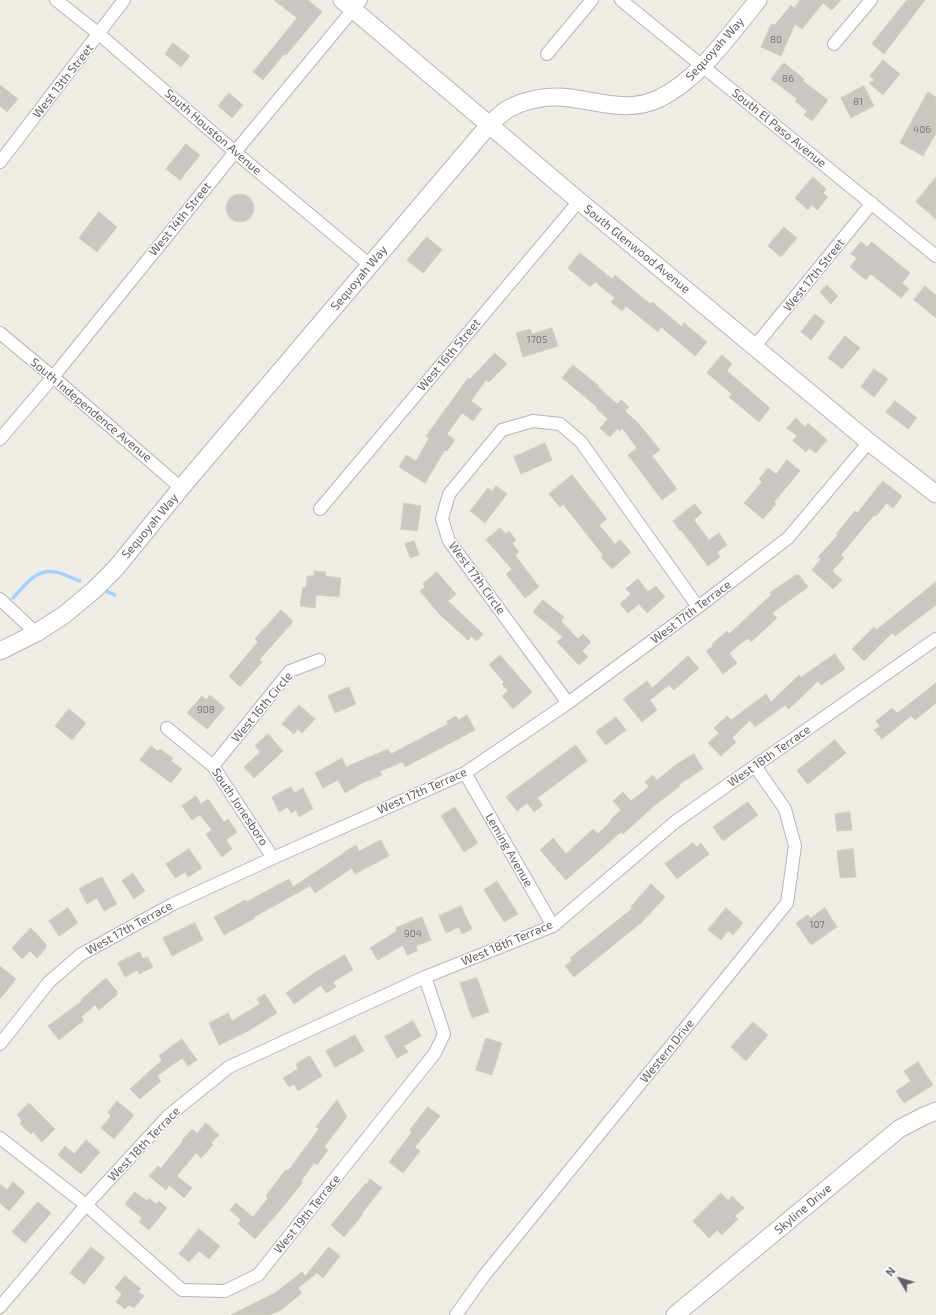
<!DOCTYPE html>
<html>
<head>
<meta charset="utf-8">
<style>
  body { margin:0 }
  #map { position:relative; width:936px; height:1315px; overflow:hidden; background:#eeece4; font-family:"Exo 2",sans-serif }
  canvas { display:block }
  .north { position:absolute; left:880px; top:1259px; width:40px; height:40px; -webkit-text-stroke:3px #fff; paint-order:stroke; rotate:308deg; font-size:11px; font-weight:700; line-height:16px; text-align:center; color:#5c5f64 }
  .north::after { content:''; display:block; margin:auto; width:14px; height:18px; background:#5c5f64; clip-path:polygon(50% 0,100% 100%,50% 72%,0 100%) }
</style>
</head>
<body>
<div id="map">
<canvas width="936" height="1315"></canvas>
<div class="north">N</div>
</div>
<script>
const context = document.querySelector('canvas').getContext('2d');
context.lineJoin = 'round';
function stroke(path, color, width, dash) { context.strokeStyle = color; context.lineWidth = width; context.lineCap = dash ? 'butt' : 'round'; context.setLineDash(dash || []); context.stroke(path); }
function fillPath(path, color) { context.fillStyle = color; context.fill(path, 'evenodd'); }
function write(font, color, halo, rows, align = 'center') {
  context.font = font + ' "Exo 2",sans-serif'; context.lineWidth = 3; context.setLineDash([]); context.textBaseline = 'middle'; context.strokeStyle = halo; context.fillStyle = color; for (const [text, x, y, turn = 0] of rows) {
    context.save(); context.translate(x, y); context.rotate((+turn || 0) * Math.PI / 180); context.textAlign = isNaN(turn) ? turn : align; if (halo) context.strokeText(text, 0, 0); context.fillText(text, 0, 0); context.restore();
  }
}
const stream = new Path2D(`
  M106,591L115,595
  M13,598C25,585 36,568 56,572C64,574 72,578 80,581`);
const building = new Path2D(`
  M274,0H308L322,12L286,55L284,54L263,80L253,72L297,18Z
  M800,0H841L832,10L823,3L802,29L795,24L781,56L761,47L771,24L775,25L791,5L794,8Z
  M907,0H925L884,54L872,44Z
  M173,43L190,56L181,67L165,54Z
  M883,60L900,74L883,95L869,83L875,80L870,76Z
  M784,63L804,79L803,81L828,100L812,121L804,115L807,111L795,101L797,99L771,79Z
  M0,85L18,99L7,112L0,106Z
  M864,86L874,106L851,118L841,98Z
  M928,92L936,97V133L923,156L900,143Z
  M229,93L243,105L232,118L218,106Z
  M186,144L200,155L180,180L166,169Z
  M813,177L826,189L823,193L828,197L817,210L812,205L808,210L795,198Z
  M936,177V219L916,202Z
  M226 208a14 14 0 1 1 28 0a14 14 0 1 1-28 0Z
  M99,212L117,227L97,252L79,238Z
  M784,227L797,238L781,257L768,246Z
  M427,237L442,250L423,273L407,260Z
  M861,242L867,247L872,242L910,273L902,283L909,289L901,298L871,274L866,280L850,267L857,258L851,254Z
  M580,253L612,279L615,275L645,300L651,304L652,302L682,327L684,323L707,342L695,356L661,327L658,332L626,306L622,311L611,302L615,298L595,282L590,287L568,268Z
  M827,285L838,296L831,304L820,292Z
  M925,286L936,295V318L914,300Z
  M815,314L825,322L811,340L801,332Z
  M552,328L558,346L523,357L516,333L530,329L532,334Z
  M845,336L860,348L842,369L828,358Z
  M495,353L507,364L489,382L486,380L471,401L482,409L473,421L462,413L447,434L455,440L447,451L445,450L425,483L399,467L406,455L416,461L429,438L426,436L450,403L468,378L470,379Z
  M722,355L732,364L727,371L770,408L759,422L729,397L732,394L707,373Z
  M573,365L599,386L598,387L617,404L621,400L629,407L625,411L639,424L660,450L652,456L677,489L662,500L628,455L637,448L622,428L620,431L617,429L610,437L600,428L608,419L596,408L597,407L562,378Z
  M874,369L888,379L874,397L861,387Z
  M895,401L917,418L908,429L886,412Z
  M796,418L805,427L808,423L827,440L816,453L809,448L806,452L793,441L797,436L787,428Z
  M545,443L552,460L521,474L514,457Z
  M787,460L800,471L774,502L776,504L763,519L744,503L762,482L759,479L768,468L776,474Z
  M572,475L607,519L599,525L615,544L620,540L631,552L612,569L601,557L603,555L563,504L560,507L549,494Z
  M883,481L902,496L893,508L887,503L876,516L874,515L841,555L844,558L832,571L842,580L833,589L812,570L821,559L818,557L838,535L836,534L855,511L857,513Z
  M496,486L507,494L485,523L470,511L488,488L492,491Z
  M404,503L421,506L417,531L401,529Z
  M695,504L702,513L694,520L709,540L719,533L727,545L717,552L720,557L708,566L681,530L680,531L673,521Z
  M500,528L506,534L509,531L516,540L512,543L519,552L515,555L539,587L525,598L506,574L512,569L486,540Z
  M414,541L419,555L410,558L405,544Z
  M314,571L326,572L325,576L341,578L339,597L316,595L315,608L300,606L303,587L306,588L307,576H314Z
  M437,572L456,594L448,601L483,634L477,641L471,636L468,640L439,614L420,591L425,587L423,584Z
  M796,575H799L808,587L772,613L777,618L751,642L748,638L729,653L737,663L723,674L706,651L713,646L712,644L727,631L729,634L771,595L770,593Z
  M638,579L648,592L656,586L665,597L647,613L639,604L628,613L620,604L631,594L626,589Z
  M936,582V605L895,636L892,633L864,661L852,649L874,627L876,630Z
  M543,600L564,617L561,621L578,639L583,634L591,642L582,651L588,657L579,665L557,642L563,637L533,612Z
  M281,610L292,620V623L259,660L262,662L240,687L229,676L258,642L255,639Z
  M835,654L845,669L821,685L818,681L789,709L785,705L755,727L750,720L732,738L736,742L721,756L708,743L719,733L714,728L727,716L731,720L766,694L771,702L799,675L801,677Z
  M500,655L532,692L513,709L502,696L508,691L502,684L504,682L489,665Z
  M688,656L699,668L674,690L669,685L650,700L657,710L642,722L623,699L647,681L652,688Z
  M936,683V703L915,720L911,716L882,739L874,730L880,726L876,721L892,708L897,713Z
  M349,687L356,704L335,713L328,696Z
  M210,695L225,708L207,729L187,713L202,696L206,700Z
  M299,705L315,719L302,733L298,729L294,734L282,724Z
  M69,709L86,723L72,740L55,726Z
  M467,715L475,730L405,767L403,762L380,771L382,775L362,783L345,793L338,780L323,788L315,773L342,758L346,767L388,749L391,754L448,724L447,721L456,716L458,720Z
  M616,717L626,730L606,745L596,732Z
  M268,734L283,751L254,778L244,767L260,752L255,746Z
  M835,740L846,753L808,784L797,771Z
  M576,745L587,761L537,798L543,805L534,812L527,803L517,811L506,797Z
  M151,746L158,751L160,749L173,758L171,761L182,769L171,783L140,760Z
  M694,754L703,769L678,785L680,786L654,806L623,834L621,832L566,880L540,850L553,838L566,854L593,829L598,834L611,821L610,820L621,810L613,801L623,792L631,801L649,787L645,782L653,775L657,780L677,764Z
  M291,787L294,793L303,788L313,809L299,817L296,810L291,813L288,807L279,812L272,797Z
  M196,796L201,804L208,799L224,822L228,819L237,832L226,840L232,849L222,857L206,834L212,830L200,815L192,820L182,806Z
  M748,802L758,815L723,841L713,827Z
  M455,807L478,843L464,852L441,816Z
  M850,812L852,830L837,831L835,814Z
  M381,840L389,856L355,874L352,868L315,893L310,886L254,917L255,918L224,935L214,917L245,900L246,902L289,879L293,887L344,853V852L356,845L359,851Z
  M693,843L697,847L701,843L709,854L677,879L665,864Z
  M189,849L202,868L188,877L185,872L175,878L166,864Z
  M853,849L856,877L840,878L837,851Z
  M133,873L145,891L134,899L122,881Z
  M102,877L117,904L104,911L97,898L87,904L79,889Z
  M497,881L518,914L504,922L484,890Z
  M651,884L665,897L642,922L574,977L565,966L572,960L570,958L633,908L631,907Z
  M461,906L472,929L462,934L459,927L446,933L439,916Z
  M68,908L78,923L59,936L49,921Z
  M726,908L743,923L733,935L728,931L721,940L708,930Z
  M825,908L837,927L811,945L796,923L808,915L810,918Z
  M422,917L431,940L416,946L417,951L407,955L403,945L378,960L370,948L397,931L396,928Z
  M195,923L203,940L172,956L163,938Z
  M31,928L46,944V948L37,958L30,951L22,959L12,948Z
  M140,952L143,959L148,957L153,967L139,974L138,970L125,977L118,963Z
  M345,955L353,970L333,982L336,987L326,993L321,985L294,1004L286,993L314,973Z
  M0,966L16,979L0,999Z
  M106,978L117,991V995L99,1010L95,1005L81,1017L84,1020L59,1040L48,1026L82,1001L81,1000Z
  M477,978L489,1012L472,1018L460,983Z
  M265,994L277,1013L248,1031L219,1045L209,1023L228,1013L232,1021L260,1004L257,999Z
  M413,1021L421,1036L404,1046L408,1052L397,1058L385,1037Z
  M753,1022L768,1035L746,1061L731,1047Z
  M355,1035L364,1051L335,1067L326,1051Z
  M486,1038L502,1043L492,1075L476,1070Z
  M182,1039L197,1060L188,1066L182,1058L157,1076L161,1081L140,1099L130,1089L162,1060L159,1056Z
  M310,1056L322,1076L298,1091L294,1084L289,1087L283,1078L298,1069L296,1064Z
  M918,1062L933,1085L904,1103L896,1091L911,1081L904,1071Z
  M337,1100L347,1117L324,1147L328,1150L317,1165L314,1163L301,1181L303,1182L282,1208L255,1239L238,1224L241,1220L230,1210L236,1203L253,1217L268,1198L266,1196L286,1169L288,1171L319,1129L316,1127Z
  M117,1101L134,1115L114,1139L101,1128L111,1116L108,1113Z
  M29,1103L55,1129L42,1142L33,1132L31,1134L20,1124L22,1121L17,1115Z
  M428,1107L440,1116L415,1147L420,1151L403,1173L389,1162L412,1132L410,1130Z
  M206,1123L219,1135L211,1143L213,1145L201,1158L196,1153L177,1176L192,1188L184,1198L169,1185L166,1190L149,1176L158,1166L161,1168L183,1141L182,1140L192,1129L197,1133Z
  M86,1140L100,1152L81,1174L58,1155L65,1146L74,1154Z
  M370,1179L382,1188L362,1213L363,1214L344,1237L331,1225L366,1183L367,1184Z
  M13,1182L25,1192L9,1211L0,1203V1184L7,1190Z
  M135,1192L147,1201L149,1198L156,1204L159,1201L167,1208L149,1230L139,1222L142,1218L125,1204Z
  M721,1193L728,1201L732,1196L744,1208L735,1216L738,1219L722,1235L717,1230L709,1238L693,1221Z
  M38,1202L51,1213L25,1243L12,1232Z
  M199,1229L220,1246L209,1259L199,1251L189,1262L179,1254Z
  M91,1247L105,1258L84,1284L70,1273Z
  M329,1247L340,1256L323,1278L317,1273L298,1288L302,1293L281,1310L270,1315H231L275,1293L302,1272L305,1276Z
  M125,1276L141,1289L138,1292L144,1296L134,1308L129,1305L125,1309L116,1302L122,1294L115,1288Z`);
const street = new Path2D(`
  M56,0L99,34L235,152L370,265
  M621,0L936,256
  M834,44L871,0
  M547,54L592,0
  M0,162L124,0
  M0,333L53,377L181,488
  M755,346L872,203
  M0,439L53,377L235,152L361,0
  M320,509L579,201
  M0,599L36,633
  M568,703L449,541L442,519L449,494L502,430L533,421L560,424L581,442L698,607
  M167,728L213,766L273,858
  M213,766L290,671L319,660
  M465,773L553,926
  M0,1044L49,982L80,955L173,904L273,858L465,773L568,703L698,607L788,538L869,442
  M0,1138L86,1205L182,1290L225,1291L258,1275L435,1053L444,1034L425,977
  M0,1307L86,1205L168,1116L229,1067L425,977L553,926L675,822L936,639
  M456,1315L483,1277L787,903L795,846L785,809L755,766`);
const secondary = new Path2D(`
  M342,0L579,201L869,442L936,494
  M0,651L36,633L64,615L94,590L116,568L181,488L489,125C495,120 501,113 508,109C526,99 550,95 570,98C600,102 631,113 660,98C699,79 731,33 758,0
  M675,1315L899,1129L924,1116L936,1111`);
const numberNames = [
  ["80",776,40],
  ["86",788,79],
  ["81",858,102],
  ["406",922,130],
  ["1705",537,340],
  ["908",206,710],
  ["107",817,925],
  ["904",413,934]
];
const streetNames = [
  ["Sequoyah Way",715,49,-48],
  ["West 13th Street",63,81,-52],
  ["South El Paso Avenue",779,128,39],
  ["South Houston Avenue",213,132,41],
  ["West 14th Street",180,219,-51],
  ["South Glenwood Avenue",637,249,39],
  ["West 17th Street",814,275,-51],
  ["Sequoyah Way",359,278,-50],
  ["West 16th Street",449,355,-50],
  ["South Independence Avenue",91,410,40],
  ["Sequoyah Way",150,526,-50],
  ["West 17th Circle",477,578,54],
  ["West 17th Terrace",691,612,-37],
  ["West 16th Circle",262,707,-50],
  ["West 18th Terrace",769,756,-35],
  ["West 17th Terrace",422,791,-24],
  ["South Jonesboro",240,807,56],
  ["Leming Avenue",509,850,60],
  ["West 17th Terrace",129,928,-29],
  ["West 18th Terrace",507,943,-23],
  ["Western Drive",667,1051,-51],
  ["West 18th Terrace",144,1144,-46],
  ["Skyline Drive",803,1209,-40],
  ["West 19th Terrace",307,1214,-51]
];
stroke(stream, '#a5d2fd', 3.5);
fillPath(building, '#cac6c1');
stroke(building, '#d3cec2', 1);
stroke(street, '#b4b6bb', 14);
stroke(secondary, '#b3b6bb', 19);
stroke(street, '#fff', 12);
stroke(secondary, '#fff', 17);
write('10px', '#78797b', null, numberNames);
write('12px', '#5c5f64', '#fff', streetNames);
</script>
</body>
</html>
